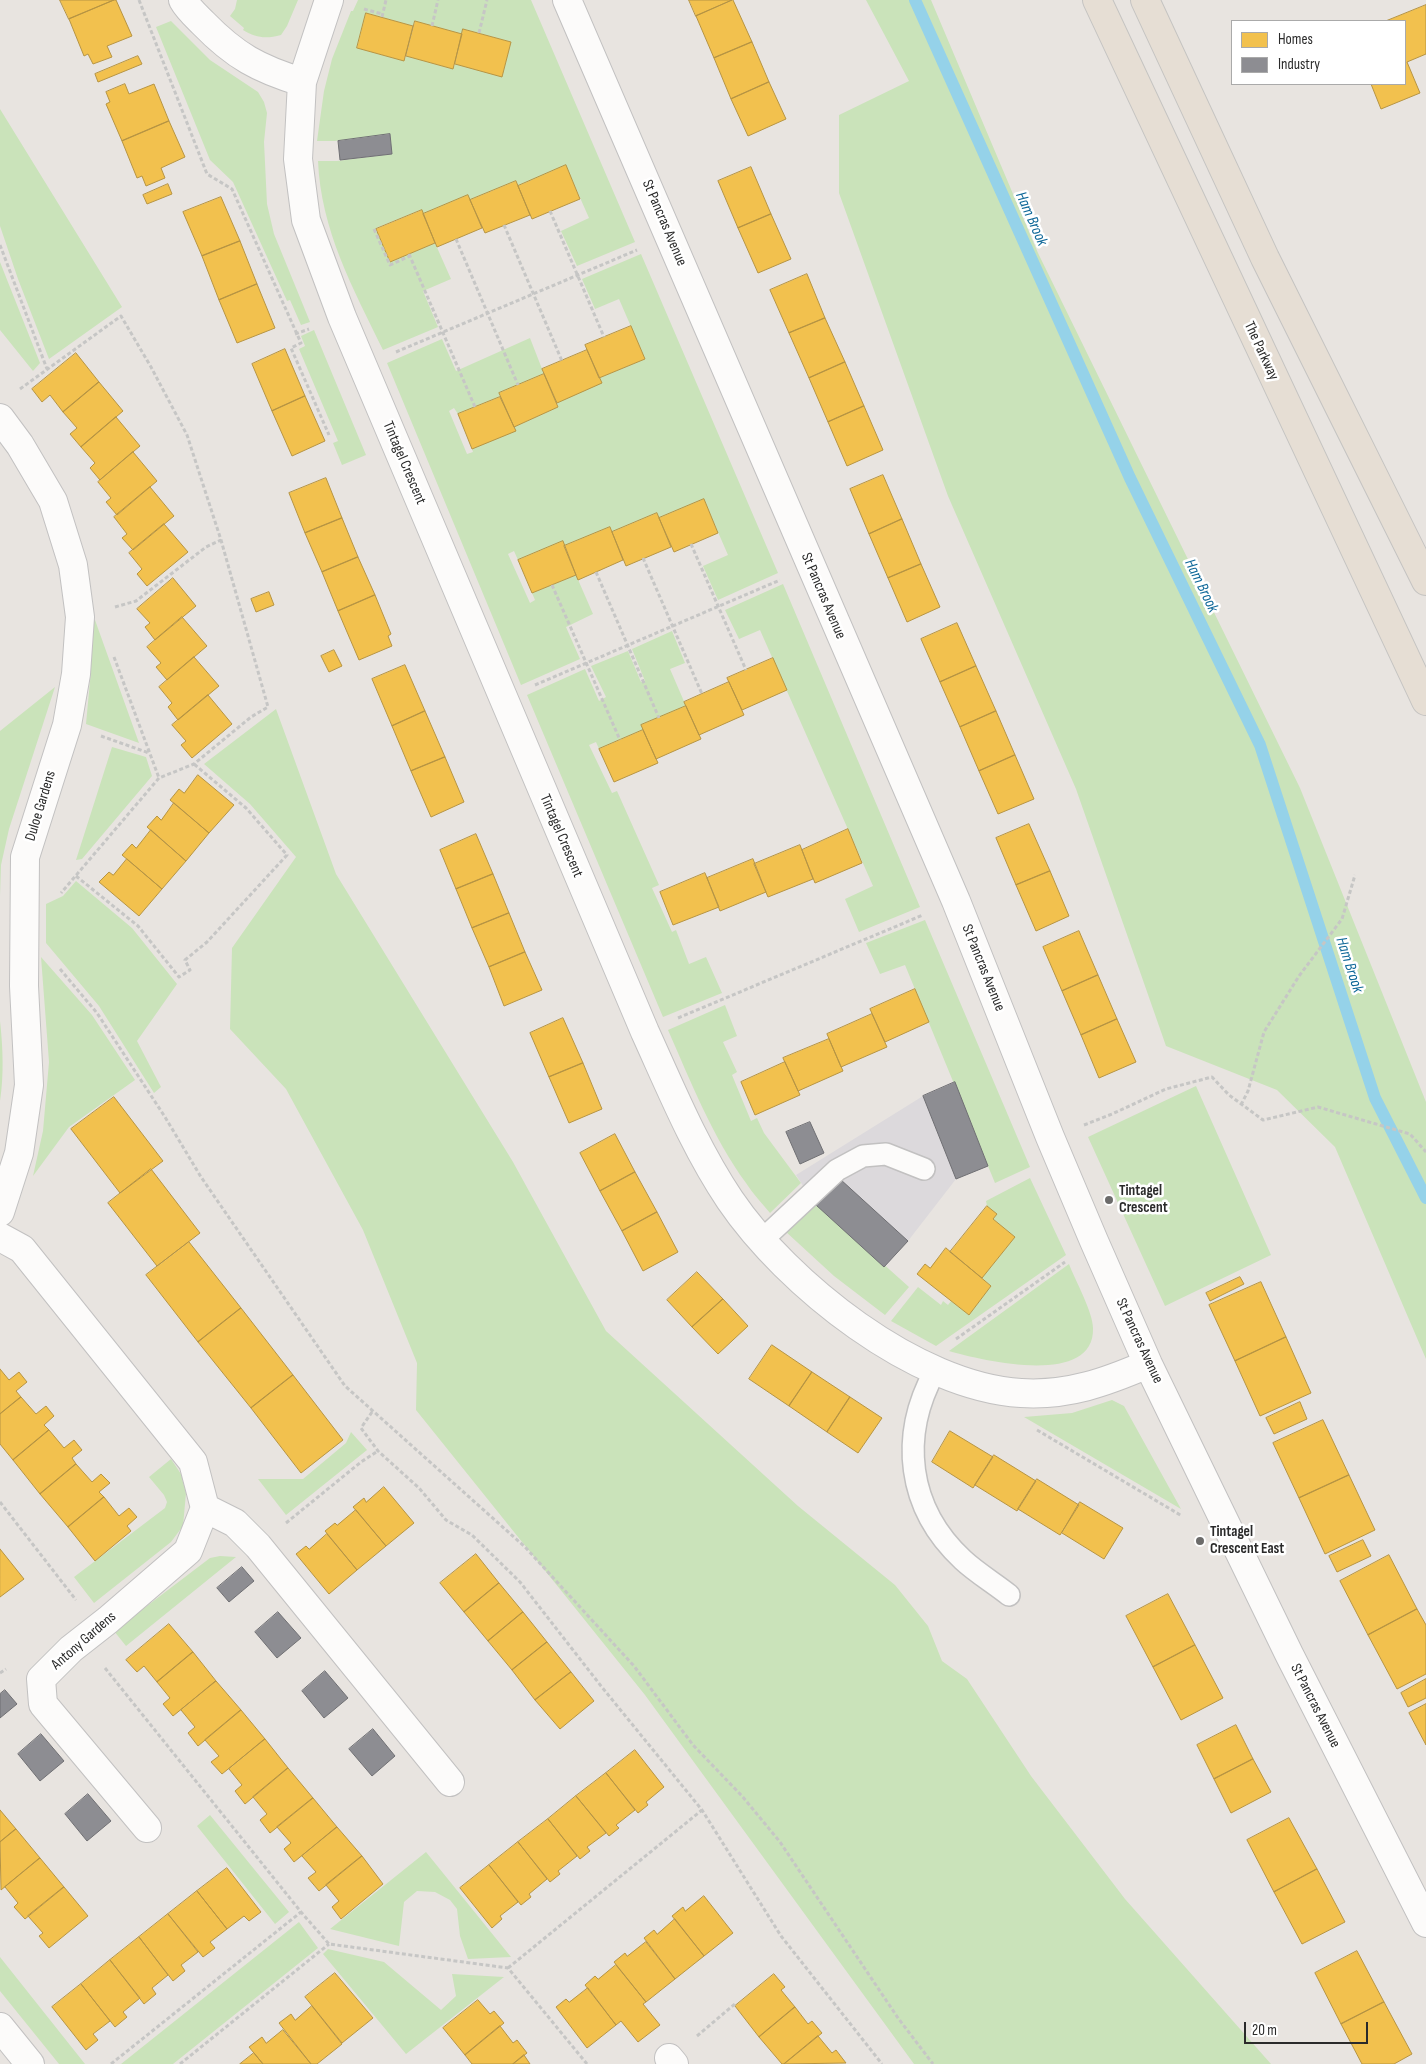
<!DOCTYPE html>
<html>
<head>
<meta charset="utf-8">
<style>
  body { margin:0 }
  #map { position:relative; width:1426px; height:2064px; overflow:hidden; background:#e8e4e0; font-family:"Sofia Sans Condensed",sans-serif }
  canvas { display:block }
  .legend { position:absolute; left:1231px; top:20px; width:175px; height:65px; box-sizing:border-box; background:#fff; border:1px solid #aaa; margin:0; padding:6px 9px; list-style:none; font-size:15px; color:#2a2a2a }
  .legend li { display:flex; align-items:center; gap:10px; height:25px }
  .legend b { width:25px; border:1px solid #aaa }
  .scale { position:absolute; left:1244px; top:2022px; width:124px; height:22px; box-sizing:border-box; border:2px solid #2a2a2a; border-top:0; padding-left:6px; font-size:15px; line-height:18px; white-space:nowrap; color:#2a2a2a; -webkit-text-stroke:4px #fff; paint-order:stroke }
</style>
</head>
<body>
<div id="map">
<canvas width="1426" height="2064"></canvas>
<ul class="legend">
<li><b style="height:14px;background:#f2c14e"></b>Homes</li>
<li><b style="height:14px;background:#8d8d92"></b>Industry</li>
</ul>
<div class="scale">20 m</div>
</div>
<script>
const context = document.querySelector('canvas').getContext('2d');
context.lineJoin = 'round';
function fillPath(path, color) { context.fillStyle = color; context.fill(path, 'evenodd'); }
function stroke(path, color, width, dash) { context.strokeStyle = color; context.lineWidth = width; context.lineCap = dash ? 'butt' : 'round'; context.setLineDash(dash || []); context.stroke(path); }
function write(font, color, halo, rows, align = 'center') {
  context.font = font + ' "Sofia Sans Condensed",sans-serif'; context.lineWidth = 5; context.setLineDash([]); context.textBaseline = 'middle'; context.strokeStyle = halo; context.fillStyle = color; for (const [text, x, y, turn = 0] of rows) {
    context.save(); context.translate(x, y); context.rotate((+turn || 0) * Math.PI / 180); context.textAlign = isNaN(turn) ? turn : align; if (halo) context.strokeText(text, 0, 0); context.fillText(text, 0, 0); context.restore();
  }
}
const industrial = new Path2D(`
  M955,1082L988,1166L956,1179L908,1241L884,1266L813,1201L796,1175L923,1096Z`);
const green = new Path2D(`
  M237,0H298L287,26L281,35C266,39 256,38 243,30L244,28L230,16L235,9Z
  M358,0H531L635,242L577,266L561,231L589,218L566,166L518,186L516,181L470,200L468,196L423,214L421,210L376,228L390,262L435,243L451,279L423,291L438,327L383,350C353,288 321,231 318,161H337L392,154L390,134L335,141H317L324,91L332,59L351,11H353ZM367,13L413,26L415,21L462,34L464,29L511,42L502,76L455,64L453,69L406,56L404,61L357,48Z
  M866,0H931L1038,253L1300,788L1426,1102V1359L1335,1147L1277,1090L1166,1046L1076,789L948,496L839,193V115L909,81Z
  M171,21L210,60L258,92L264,102L267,113L264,142L267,204L274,234L310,322L301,325L290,300L287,301L233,182L210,160L156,27Z
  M0,109L122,307L49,359L18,279L0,226Z
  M641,254L778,573L718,600L703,566L728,555L704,500L659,518L657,513L612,532L610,528L564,546L562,542L518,560L514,551L508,554L530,603L535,600L532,593L576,575L593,614L566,627L580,659L521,685L387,363L442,339L456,371L530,338L544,374L499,393L500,397L458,414L454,408L449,411L467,454L473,452L472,449L514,427L558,407L557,403L599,378L645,359L619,299L595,309L582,279Z
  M0,262L40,363L33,371L0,330Z
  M314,330L366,455L342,465L333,443L338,441L299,349L305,346L301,336Z
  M783,584L920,907L859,932L845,899L873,886L760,630L739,639L725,610Z
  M95,620L139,743L86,724L91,670L89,621Z
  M672,631L685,663L670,669L686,706L643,730L599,749L596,742L589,745L612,793L617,791L659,885L652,888L672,932L676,930L689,964L706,957L722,993L663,1017L527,695L585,669L599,701L606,697L591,666L628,651L641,682L645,681L632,649Z
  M55,687L9,829L1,865L0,896V731Z
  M276,709L336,874L513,1162L606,1331L798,1506L895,1585L928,1626L942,1661L967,1679L1031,1776L1125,1899L1271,2064H914L645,1695L416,1410L417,1363L363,1230L286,1089L230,1029L232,948L296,857L250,804L204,764Z
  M112,747L146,757L152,776L82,859L76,860Z
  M76,881L132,928L177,984L137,1041L161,1087L154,1093L99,1006L46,943V904L63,896Z
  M925,920L1030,1167L995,1183L905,965L880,974L866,943Z
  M41,957L92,1015L135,1080L69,1127L33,1176L43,1131L49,1062Z
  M725,1005L737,1036L723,1042L737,1072L732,1075L751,1121L757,1118L764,1133L801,1183L770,1213C762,1203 753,1194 746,1183C713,1138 690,1080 668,1030Z
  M0,1021C3,1048 4,1075 0,1101Z
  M1196,1086L1271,1255L1165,1306L1088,1137Z
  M1030,1178L1066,1255L936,1346L891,1321L918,1287L941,1305L943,1301L948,1305L951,1301L969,1315L991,1286L982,1278L1015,1237L993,1219L997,1214L987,1206L986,1201Z
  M813,1201L909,1287L885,1315L834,1276L785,1231Z
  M1069,1264C1075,1280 1093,1312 1093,1328C1095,1388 980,1360 949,1351Z
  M1112,1400L1124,1406L1181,1509L1024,1417L1072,1413Z
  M351,1432L367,1450L286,1515L258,1479H303L346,1443Z
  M171,1459L181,1474L186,1493L183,1526L171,1542L94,1603L74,1577L165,1508L167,1502L164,1495L149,1477Z
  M220,1556L236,1557L126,1646L114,1631L210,1558Z
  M210,1815L289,1912L275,1924L197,1826Z
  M426,1852L511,1957L468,1959L460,1936L457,1909L450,1900L435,1892L417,1891L404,1902L399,1946L330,1929Z
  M299,1922L318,1948L173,2064H121Z
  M328,1949L384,1962L441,2010L456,1996L452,1974L504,1977L406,2054L323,1954Z
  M0,1957L85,2064H59L0,1991Z`);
const homes = new Path2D(`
  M60,0H114L69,19Z
  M114,0H116L132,36L107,46L112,57L93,64L88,54L84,56L69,19Z
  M689,0H732L696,16Z
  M733,0L752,42L714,58L696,16Z
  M1426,5V54L1407,62L1420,93L1381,109L1371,84H1405V21H1386Z
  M366,13L413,26L404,61L357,48Z
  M415,21L462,34L453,69L406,56Z
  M463,29L511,42L502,77L455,64Z
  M752,42L769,82L731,99L714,58Z
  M138,56L142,64L98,82L95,74Z
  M769,82L786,119L748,136L731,99Z
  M125,84L129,94L154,84L169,121L122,141L106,104L110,102L106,92Z
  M169,121L185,157L161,168L165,178L146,186L142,176L137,178L122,141Z
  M566,165L580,199L532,219L518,186Z
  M751,167L771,214L738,228L718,181Z
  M516,181L530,215L485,233L470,200Z
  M168,184L172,194L147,204L143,195Z
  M468,195L482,228L437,247L423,214Z
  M221,197L240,241L202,256L183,212Z
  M422,210L435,243L390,262L376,229Z
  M771,214L791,259L758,273L738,228Z
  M240,241L257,284L219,300L202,256Z
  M807,274L825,318L789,333L770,290Z
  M257,284L275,328L237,343L219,300Z
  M825,318L845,362L809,378L789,333Z
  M631,326L645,359L599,378L585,345Z
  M285,349L305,396L272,411L252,364Z
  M587,350L602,383L557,403L542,369Z
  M76,353L99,382L63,412L50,395L42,402L32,389Z
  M845,362L864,406L828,422L809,378Z
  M544,374L558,407L514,427L499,393Z
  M99,382L123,411L81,447L70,434L77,428L63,412Z
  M305,396L325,441L292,456L272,411Z
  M500,397L516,431L472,449L458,414Z
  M864,406L883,450L847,466L828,422Z
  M116,417L140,446L100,480L90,468L95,463L81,447Z
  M133,452L157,481L117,515L106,502L111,498L98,482Z
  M883,475L902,519L869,534L850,489Z
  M326,478L342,518L305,533L289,493Z
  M150,487L174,516L133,550L122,538L127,534L114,517Z
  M704,499L718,533L674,552L659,518Z
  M657,513L671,547L626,566L612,532Z
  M342,518L358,557L322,572L305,533Z
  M902,519L921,564L888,578L869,534Z
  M164,524L188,552L147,586L137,574L142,569L129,553Z
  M610,527L623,560L578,580L564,546Z
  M563,541L576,575L532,593L518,560Z
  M358,557L375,595L338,611L322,572Z
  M921,564L940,607L907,622L888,578Z
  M173,578L196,606L155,640L145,627L150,623L137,609Z
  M269,592L274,605L256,612L251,599Z
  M375,595L391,634L388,636L392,646L359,660L338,611Z
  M182,617L207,646L167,680L156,667L161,663L147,647Z
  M957,623L976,666L940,682L921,639Z
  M334,650L342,666L329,672L321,656Z
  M194,657L219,686L178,720L168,707L172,703L159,687Z
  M773,658L787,690L742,710L727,678Z
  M405,665L425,711L392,726L372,679Z
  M976,666L996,711L960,727L940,682Z
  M729,682L744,715L699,735L684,702Z
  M208,695L232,724L192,758L181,745L186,741L172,725Z
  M686,706L701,739L656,759L641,725Z
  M425,711L445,757L411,771L392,726Z
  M996,711L1015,755L979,771L960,727Z
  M643,730L658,763L614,782L599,749Z
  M1015,755L1034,799L998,814L979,771Z
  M445,757L464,802L431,817L411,771Z
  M198,775L234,805L209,833L170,800L179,789L184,793Z
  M174,803L209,833L186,861L147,827L157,816L161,820Z
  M1029,824L1050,871L1016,885L996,838Z
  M848,829L862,863L815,883L802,850Z
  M151,830L186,861L162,889L122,855L132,844L136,848Z
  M476,834L493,874L456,889L440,850Z
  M800,845L813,879L768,897L754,864Z
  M127,859L162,889L139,916L99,882L109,872L113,875Z
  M753,859L766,892L720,911L707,878Z
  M1050,871L1069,916L1036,931L1016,885Z
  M705,873L719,907L673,925L660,892Z
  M493,874L509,913L472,928L456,889Z
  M509,913L525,952L489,967L472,928Z
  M1079,931L1098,975L1062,991L1043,947Z
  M525,952L542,990L504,1006L489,967Z
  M1098,975L1117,1019L1081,1035L1062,991Z
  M915,989L929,1022L885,1042L870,1009Z
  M872,1014L887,1047L841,1067L827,1034Z
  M563,1018L583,1063L549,1077L530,1033Z
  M1117,1019L1136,1062L1099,1078L1081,1035Z
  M829,1039L843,1071L798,1091L783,1058Z
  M785,1062L800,1095L755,1115L741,1082Z
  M583,1063L602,1109L569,1123L549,1077Z
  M114,1097L163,1161L120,1193L71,1129Z
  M615,1134L635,1172L600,1191L580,1153Z
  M151,1169L200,1233L157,1266L108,1203Z
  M635,1172L657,1212L622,1231L600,1191Z
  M987,1206L997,1214L993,1219L1015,1237L982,1278L950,1252Z
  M657,1212L678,1252L643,1271L622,1231Z
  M189,1242L241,1308L198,1342L146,1275Z
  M946,1248L991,1286L969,1315L917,1274L925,1264L930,1268Z
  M697,1272L723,1299L692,1327L667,1300Z
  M1240,1277L1244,1284L1210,1301L1206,1293Z
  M1261,1282L1286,1337L1235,1361L1209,1305Z
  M723,1299L748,1326L718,1354L692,1327Z
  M241,1308L293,1375L251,1408L198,1342Z
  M1286,1337L1311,1393L1260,1416L1235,1361Z
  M772,1345L812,1372L789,1406L749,1379Z
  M0,1369L9,1380L19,1372L27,1382L16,1391L21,1397L0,1414Z
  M812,1372L850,1397L827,1432L789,1406Z
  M293,1375L343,1440L301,1473L251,1408Z
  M21,1397L36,1414L46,1406L54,1416L44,1425L49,1430L13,1460L0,1444V1414Z
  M850,1397L882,1418L858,1453L827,1432Z
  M1300,1402L1307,1419L1274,1434L1266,1418Z
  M1323,1420L1349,1475L1299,1498L1273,1443Z
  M49,1430L64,1448L74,1440L82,1450L72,1458L76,1464L40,1494L13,1460Z
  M950,1431L993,1457L973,1488L932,1462Z
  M994,1455L1036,1481L1017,1511L975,1485Z
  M76,1464L92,1482L101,1474L110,1483L99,1492L104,1497L68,1527L40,1494Z
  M1349,1475L1375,1530L1325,1554L1299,1498Z
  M1037,1479L1079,1505L1060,1535L1018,1509Z
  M384,1487L414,1523L386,1546L353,1507L364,1498L366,1502Z
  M104,1497L119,1516L129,1508L137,1517L127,1526L131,1531L95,1561L68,1527Z
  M1080,1502L1123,1528L1104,1559L1062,1533Z
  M356,1510L386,1546L357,1570L325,1531L335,1523L337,1525Z
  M327,1534L357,1570L329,1594L296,1554L306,1546L309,1549Z
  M1363,1540L1371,1556L1337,1572L1329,1556Z
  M0,1549L24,1579L0,1597Z
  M476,1554L499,1583L464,1612L440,1583Z
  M1389,1555L1417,1609L1368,1635L1340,1581Z
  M499,1583L523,1612L488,1641L464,1612Z
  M1168,1594L1195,1645L1153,1667L1126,1616Z
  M1417,1609L1426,1625V1674L1397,1689L1368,1635Z
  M523,1612L547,1642L512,1670L488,1641Z
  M169,1624L193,1652L157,1682L144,1666L137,1672L126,1660Z
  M547,1642L571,1672L535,1700L512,1670Z
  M1195,1645L1223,1698L1181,1720L1153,1667Z
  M193,1652L216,1681L173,1716L163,1704L170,1698L157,1682Z
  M571,1672L594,1701L560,1729L535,1700Z
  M1426,1679V1698L1408,1707L1401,1693Z
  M216,1681L241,1710L198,1746L188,1733L195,1727L181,1710Z
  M1426,1704V1745L1409,1713Z
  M241,1710L265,1739L222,1774L211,1762L219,1756L205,1740Z
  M1236,1725L1253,1759L1214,1779L1197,1745Z
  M265,1739L288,1768L245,1804L235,1791L242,1785L229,1769Z
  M635,1750L664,1787L646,1802L648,1805L638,1813L606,1773Z
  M1253,1759L1271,1792L1231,1813L1214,1779Z
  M288,1768L313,1798L270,1833L260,1820L267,1814L253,1797Z
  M606,1773L635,1810L616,1825L619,1828L609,1836L576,1796Z
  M576,1796L606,1833L587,1847L590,1851L580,1859L548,1819Z
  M313,1798L337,1827L294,1862L284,1849L291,1843L277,1827Z
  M0,1810L16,1829L0,1842Z
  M1289,1818L1317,1869L1274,1892L1247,1840Z
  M548,1819L577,1856L558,1871L560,1874L550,1882L518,1842Z
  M337,1827L362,1856L319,1891L308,1878L316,1872L302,1856Z
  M16,1829L40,1858L1,1890L0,1842Z
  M518,1842L547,1879L529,1894L531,1897L521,1905L489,1865Z
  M362,1856L383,1884L341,1919L332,1907L339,1901L326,1885Z
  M40,1858L64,1887L25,1919L14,1907L18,1903L5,1887Z
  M489,1865L518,1902L500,1916L502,1919L492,1928L460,1888Z
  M227,1868L261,1912L249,1921L244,1916L227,1929L197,1891Z
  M1317,1869L1345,1922L1302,1944L1274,1892Z
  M64,1887L88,1916L49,1948L39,1936L43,1933L28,1916Z
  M197,1891L227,1929L210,1942L215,1948L203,1957L168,1914Z
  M704,1896L733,1933L704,1956L672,1916L683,1907L685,1911Z
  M168,1914L198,1952L181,1965L185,1971L173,1981L139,1937Z
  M675,1919L704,1956L675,1979L644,1938L654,1930L657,1934Z
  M139,1937L168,1975L152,1988L156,1994L144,2004L110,1960Z
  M646,1942L675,1979L646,2002L614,1962L625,1953L627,1956Z
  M1357,1951L1384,2002L1341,2024L1315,1973Z
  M110,1960L140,1998L123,2012L127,2017L115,2027L81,1984Z
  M616,1965L646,2002L643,2004L660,2025L638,2042L621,2021L616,2025L585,1985L595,1976L598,1979Z
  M335,1973L373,2018L342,2043L305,1997Z
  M774,1974L785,1987L781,1990L795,2007L759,2037L735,2006Z
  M81,1984L110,2021L93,2034L98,2040L86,2050L52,2007Z
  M588,1988L616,2025L587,2048L556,2007L566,1999L569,2002Z
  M478,2000L490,2014L494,2011L504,2023L465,2055L443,2028Z
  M1384,2002L1412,2054L1394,2064H1362L1341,2024Z
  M312,2006L342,2044L317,2064H311L279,2023L291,2014L295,2020Z
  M795,2007L808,2024L812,2021L822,2033L784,2064H782L759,2037Z
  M500,2026L513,2043L517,2040L527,2053L513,2064H472L465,2055Z
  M283,2030L311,2064H263L249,2047L262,2037L266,2043Z
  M818,2036L832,2053L836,2050L846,2063L784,2064Z
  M254,2053L263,2064H240Z
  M524,2055L530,2064H513Z`);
const industry = new Path2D(`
  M390,134L392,154L340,160L338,141Z
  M955,1082L988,1166L956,1179L923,1096Z
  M810,1122L824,1153L800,1164L786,1132Z
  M840,1179L908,1241L884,1267L816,1205Z
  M242,1567L254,1581L229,1602L217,1588Z
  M278,1612L301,1638L277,1658L255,1632Z
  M325,1671L348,1698L324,1718L302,1691Z
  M5,1690L17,1704L0,1718V1694Z
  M373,1729L395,1756L372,1776L349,1749Z
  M41,1734L64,1761L40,1781L18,1754Z
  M88,1794L111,1821L87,1841L65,1814Z`);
const stream = new Path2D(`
  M915,0L1130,478L1260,745L1375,1098L1426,1198`);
const path = new Path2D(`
  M139,0L207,174L232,189L301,343L291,348L329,435
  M364,9L382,14
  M382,17L386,0
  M432,26L438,0
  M479,33L487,0
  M550,211L604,337
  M504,225L562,361
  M374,229L390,265L410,256
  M456,239L518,385
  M0,245L47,369
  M409,254L475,407
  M295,334L309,329
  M396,352L637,250
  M20,389L121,316L151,367L187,435L221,540L268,707L251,717L194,764L159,778L61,893
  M691,544L746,670
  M643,558L702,694
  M596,572L659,718
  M552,585L620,740
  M115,607L136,601L206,547L221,540
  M114,657L159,778
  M535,685L780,580
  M101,736L149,753
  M76,876L138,926L179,977L190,970L185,960L207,942L287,855L246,808L194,764
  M60,969L97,1013L165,1117L201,1177L345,1386L525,1547L634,1666L693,1745L742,1796L780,1842L898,2018L933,2064
  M678,1018L923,915
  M1241,1105L1248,1091L1264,1032L1299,976L1342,919L1355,875
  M1084,1125L1112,1114L1166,1089L1212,1077L1229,1095L1263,1120L1318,1107L1410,1134L1426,1152
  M956,1339L1065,1262
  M372,1412L361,1428L378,1451L419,1488L446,1520L472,1535L520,1582L601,1686L702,1810L781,1936L882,2064
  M1037,1430L1182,1516
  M0,1502L76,1600
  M286,1523L361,1462L378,1451
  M105,1668L301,1912L329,1944L508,1968L587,2064
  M0,1673L6,1669
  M508,1968L702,1810
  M697,2036L736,2003
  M111,2064L301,1912
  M180,2064L329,1944`);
const service = new Path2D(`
  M761,1241L837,1170L863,1156L886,1154L924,1169
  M935,1371C899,1436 907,1508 963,1560C977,1573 994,1583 1009,1595`);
const minor = new Path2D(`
  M183,0C188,9 196,16 203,23C235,56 259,69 302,82
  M329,0L302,82L298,159L306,220L342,317L645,1032C671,1089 695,1148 730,1200C787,1284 916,1387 1021,1393C1068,1396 1106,1382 1148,1364
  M567,0L956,901L1050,1137L1094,1241L1148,1364L1289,1654L1426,1923
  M0,418L20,445L53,501L73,565L80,617L76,674L67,725L25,857L24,986L29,1085L19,1153L0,1212
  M0,1237L22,1249L193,1462L205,1508L235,1523L258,1546L450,1782
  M147,1828L43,1704L41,1679L71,1649L108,1620L188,1551L205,1508
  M0,2027L30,2064
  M669,2058L674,2064`);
const trunk = new Path2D(`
  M1097,0L1426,701
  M1145,0L1265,258L1426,581`);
const markers = [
  [1109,1200,5,"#6c6b6a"],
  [1200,1541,5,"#6c6b6a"]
];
const streetNames = [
  ["St Pancras Avenue",664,223,67],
  ["The Parkway",1261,351,65],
  ["Tintagel Crescent",404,463,67],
  ["St Pancras Avenue",823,596,67],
  ["Duloe Gardens",41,806,-73],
  ["Tintagel Crescent",561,836,67],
  ["St Pancras Avenue",983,968,68],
  ["St Pancras Avenue",1139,1341,65],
  ["Antony Gardens",84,1641,-41],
  ["St Pancras Avenue",1315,1706,63]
];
const poiNames = [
  ["Tintagel",1119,1191],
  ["Crescent",1119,1208],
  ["Tintagel",1210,1532],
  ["Crescent East",1210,1549]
];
const waterNames = [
  ["Ham Brook",1031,219,66],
  ["Ham Brook",1201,586,64],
  ["Ham Brook",1349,965,72]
];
fillPath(industrial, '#dcd9dc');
fillPath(green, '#cae3ba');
fillPath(homes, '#f2c14e');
stroke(homes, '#b69443', 1);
fillPath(industry, '#8d8d92');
stroke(industry, '#6f6f73', 1);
stroke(stream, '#95d2e9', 12);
stroke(service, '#c2c1c1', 24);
stroke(minor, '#c2c1c1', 30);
stroke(trunk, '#c4c3c1', 30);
stroke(path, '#c6c6c5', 3, [4, 2.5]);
stroke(service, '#fcfbfa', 21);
stroke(minor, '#fcfbfa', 28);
stroke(trunk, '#e6ded4', 28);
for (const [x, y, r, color] of markers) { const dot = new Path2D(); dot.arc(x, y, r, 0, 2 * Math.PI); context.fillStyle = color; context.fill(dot); stroke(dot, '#fff', 2); }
write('15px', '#2a2a2a', '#fff', streetNames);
write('bold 15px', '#2a2a2a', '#fff', poiNames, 'left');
write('italic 16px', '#0f6899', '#fff', waterNames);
</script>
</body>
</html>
